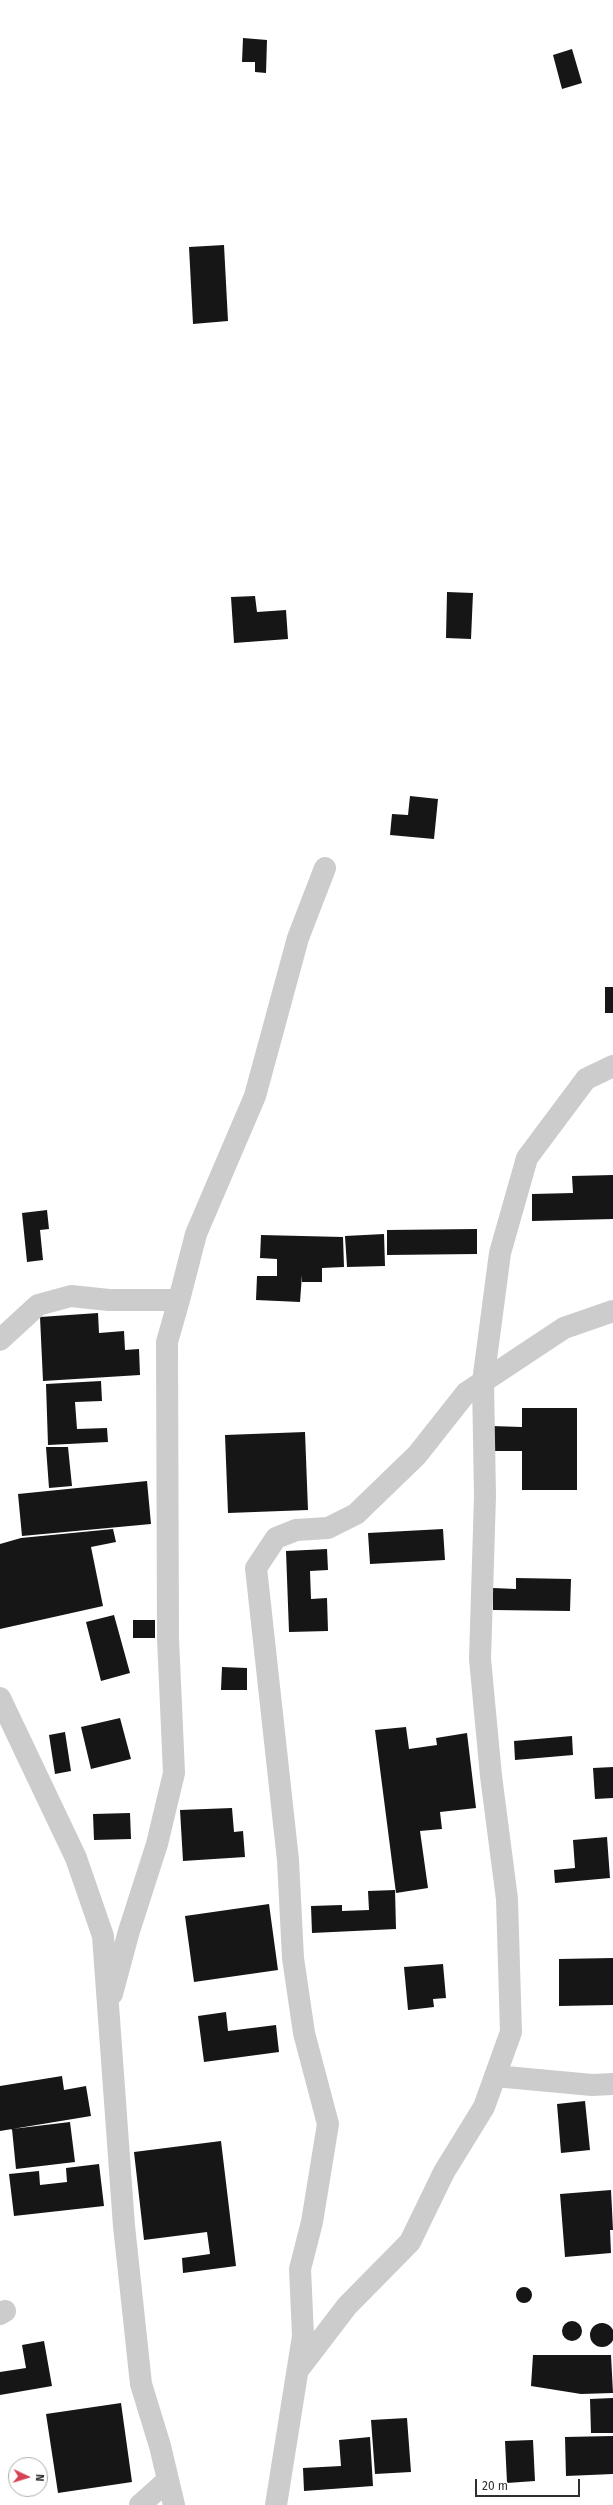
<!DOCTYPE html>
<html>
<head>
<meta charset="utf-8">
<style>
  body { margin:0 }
  #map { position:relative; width:613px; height:2505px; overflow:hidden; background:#fff; font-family:"Fira Sans",sans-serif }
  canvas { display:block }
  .north { position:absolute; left:8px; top:2457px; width:40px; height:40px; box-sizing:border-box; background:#fff; border:1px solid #acacac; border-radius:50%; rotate:94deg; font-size:11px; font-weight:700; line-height:16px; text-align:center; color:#2f2f2f }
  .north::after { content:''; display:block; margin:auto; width:14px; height:18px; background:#d64153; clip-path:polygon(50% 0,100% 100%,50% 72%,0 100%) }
  .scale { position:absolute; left:475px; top:2479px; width:105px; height:18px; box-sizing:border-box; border:2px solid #2f2f2f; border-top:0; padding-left:5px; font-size:12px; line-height:14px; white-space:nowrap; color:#2f2f2f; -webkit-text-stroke:3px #fff; paint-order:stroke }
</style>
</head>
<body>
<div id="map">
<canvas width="613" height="2505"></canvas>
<div class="north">N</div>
<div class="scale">20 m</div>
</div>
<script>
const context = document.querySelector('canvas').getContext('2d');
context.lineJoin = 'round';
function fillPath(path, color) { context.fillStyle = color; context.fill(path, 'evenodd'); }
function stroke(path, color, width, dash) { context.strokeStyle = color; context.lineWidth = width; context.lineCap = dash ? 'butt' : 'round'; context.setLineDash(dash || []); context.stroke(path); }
const building = new Path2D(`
  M243,38L267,40L266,73L255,72V62H242Z
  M572,49L582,83L562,89L553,55Z
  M224,245L228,321L193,324L189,247Z
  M447,592L473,593L471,639L446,638Z
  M255,596L257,612L286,610L288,639L234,643L231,597Z
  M410,796L438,799L434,839L390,835L392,814L408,815Z
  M605,987H613V1013H605Z
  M613,1175V1219L532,1221V1194L573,1193L572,1176Z
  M47,1210L49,1229L40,1230L43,1260L27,1262L22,1213Z
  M477,1229V1254L387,1255V1230Z
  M384,1234L385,1266L347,1267L345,1236Z
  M261,1235L343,1237L344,1267L322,1268V1282H302V1275L300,1302L256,1300L257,1276H277V1259L260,1258Z
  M98,1313L99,1333L124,1331L125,1350L139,1349L140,1375L43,1381L40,1317Z
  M101,1381L102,1401L75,1402L77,1429L107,1428L108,1442L48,1445L46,1384Z
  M522,1408H577V1490H522V1451H491V1426L522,1427Z
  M305,1432L308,1510L228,1513L225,1435Z
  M46,1447H68L72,1486L49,1488Z
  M147,1481L151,1524L22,1536L18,1494Z
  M113,1529L116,1542L91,1547L103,1606L0,1629V1544L21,1538Z
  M443,1529L445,1560L370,1564L368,1533Z
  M327,1549L328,1570L310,1571L311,1599L327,1598L328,1631L289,1632L286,1551Z
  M516,1578L571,1579L570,1611L493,1610V1588L516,1589Z
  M114,1615L130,1673L101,1681L86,1622Z
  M133,1620H155V1638H133Z
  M222,1667L247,1668V1690H221Z
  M120,1718L131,1759L91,1769L81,1727Z
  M406,1727L409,1749L437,1745L436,1738L467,1733L476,1808L440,1812L442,1829L420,1831L428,1888L396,1893L375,1730Z
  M65,1732L71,1771L55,1774L49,1735Z
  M572,1736L573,1755L515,1760L514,1741Z
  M613,1767V1798L595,1799L593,1768Z
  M232,1808L234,1832L243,1831L245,1857L183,1861L180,1810Z
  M130,1813L131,1839L94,1840L93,1814Z
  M607,1837L610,1878L555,1883L554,1870L575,1868L573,1840Z
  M395,1890L396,1929L312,1933L311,1906L342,1905V1911L369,1910L368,1891Z
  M269,1904L278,1970L194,1982L185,1916Z
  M613,1958V2005L559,2006V1959Z
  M443,1964L446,1998L433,1999L434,2007L408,2010L404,1967Z
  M226,2012L228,2031L276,2025L279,2052L204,2062L198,2016Z
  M62,2076L64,2090L86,2086L91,2116L0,2131V2086Z
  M585,2101L590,2150L561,2153L557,2104Z
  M70,2122L75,2162L16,2169L12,2129Z
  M221,2141L236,2266L183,2273L182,2258L210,2254L207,2232L144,2240L134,2152Z
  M99,2164L104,2206L14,2216L9,2174L39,2171L40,2185L67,2182L66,2168Z
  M611,2190L613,2230H610L611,2253L565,2257L560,2194Z
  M516 2295a8 8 0 1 1 16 0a8 8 0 1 1-16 0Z
  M562 2331a10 10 0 1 1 20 0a10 10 0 1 1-20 0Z
  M590 2335a12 12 0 1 1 24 0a12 12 0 1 1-24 0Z
  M44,2341L52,2386L0,2395V2372L26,2368L22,2345Z
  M533,2355H611L613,2393L581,2394L531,2386Z
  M613,2398V2433H591L590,2399Z
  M121,2403L132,2482L58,2493L46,2414Z
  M407,2418L411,2472L375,2474L371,2420Z
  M613,2436V2474L566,2476L565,2437Z
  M370,2437L373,2486L304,2491L303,2468L341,2466L339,2440Z
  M533,2440L535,2481L507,2483L505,2441Z`);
const street = new Path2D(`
  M0,1340L38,1305L71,1296L109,1300H179L196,1234L255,1096L298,938L325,868
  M0,1698L76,1858L103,1936L124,2226L141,2384L160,2446L174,2505
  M112,1994L129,1931L157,1844L174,1773L168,1638L167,1342L179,1300
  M495,2076L592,2085L613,2084
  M0,2314L5,2311
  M298,2370L347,2306L410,2242L444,2172L484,2107L511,2032L507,1899L491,1776L480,1659L485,1496L483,1382L500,1253L527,1158L586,1079L613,1066
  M140,2505L168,2480
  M276,2505L303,2336L300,2269L312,2222L328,2124L304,2033L293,1958L288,1860L256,1568L276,1538L296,1530L328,1528L356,1514L417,1455L466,1393L564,1328L613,1311`);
fillPath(building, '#161616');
stroke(street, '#ccc', 22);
</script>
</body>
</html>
